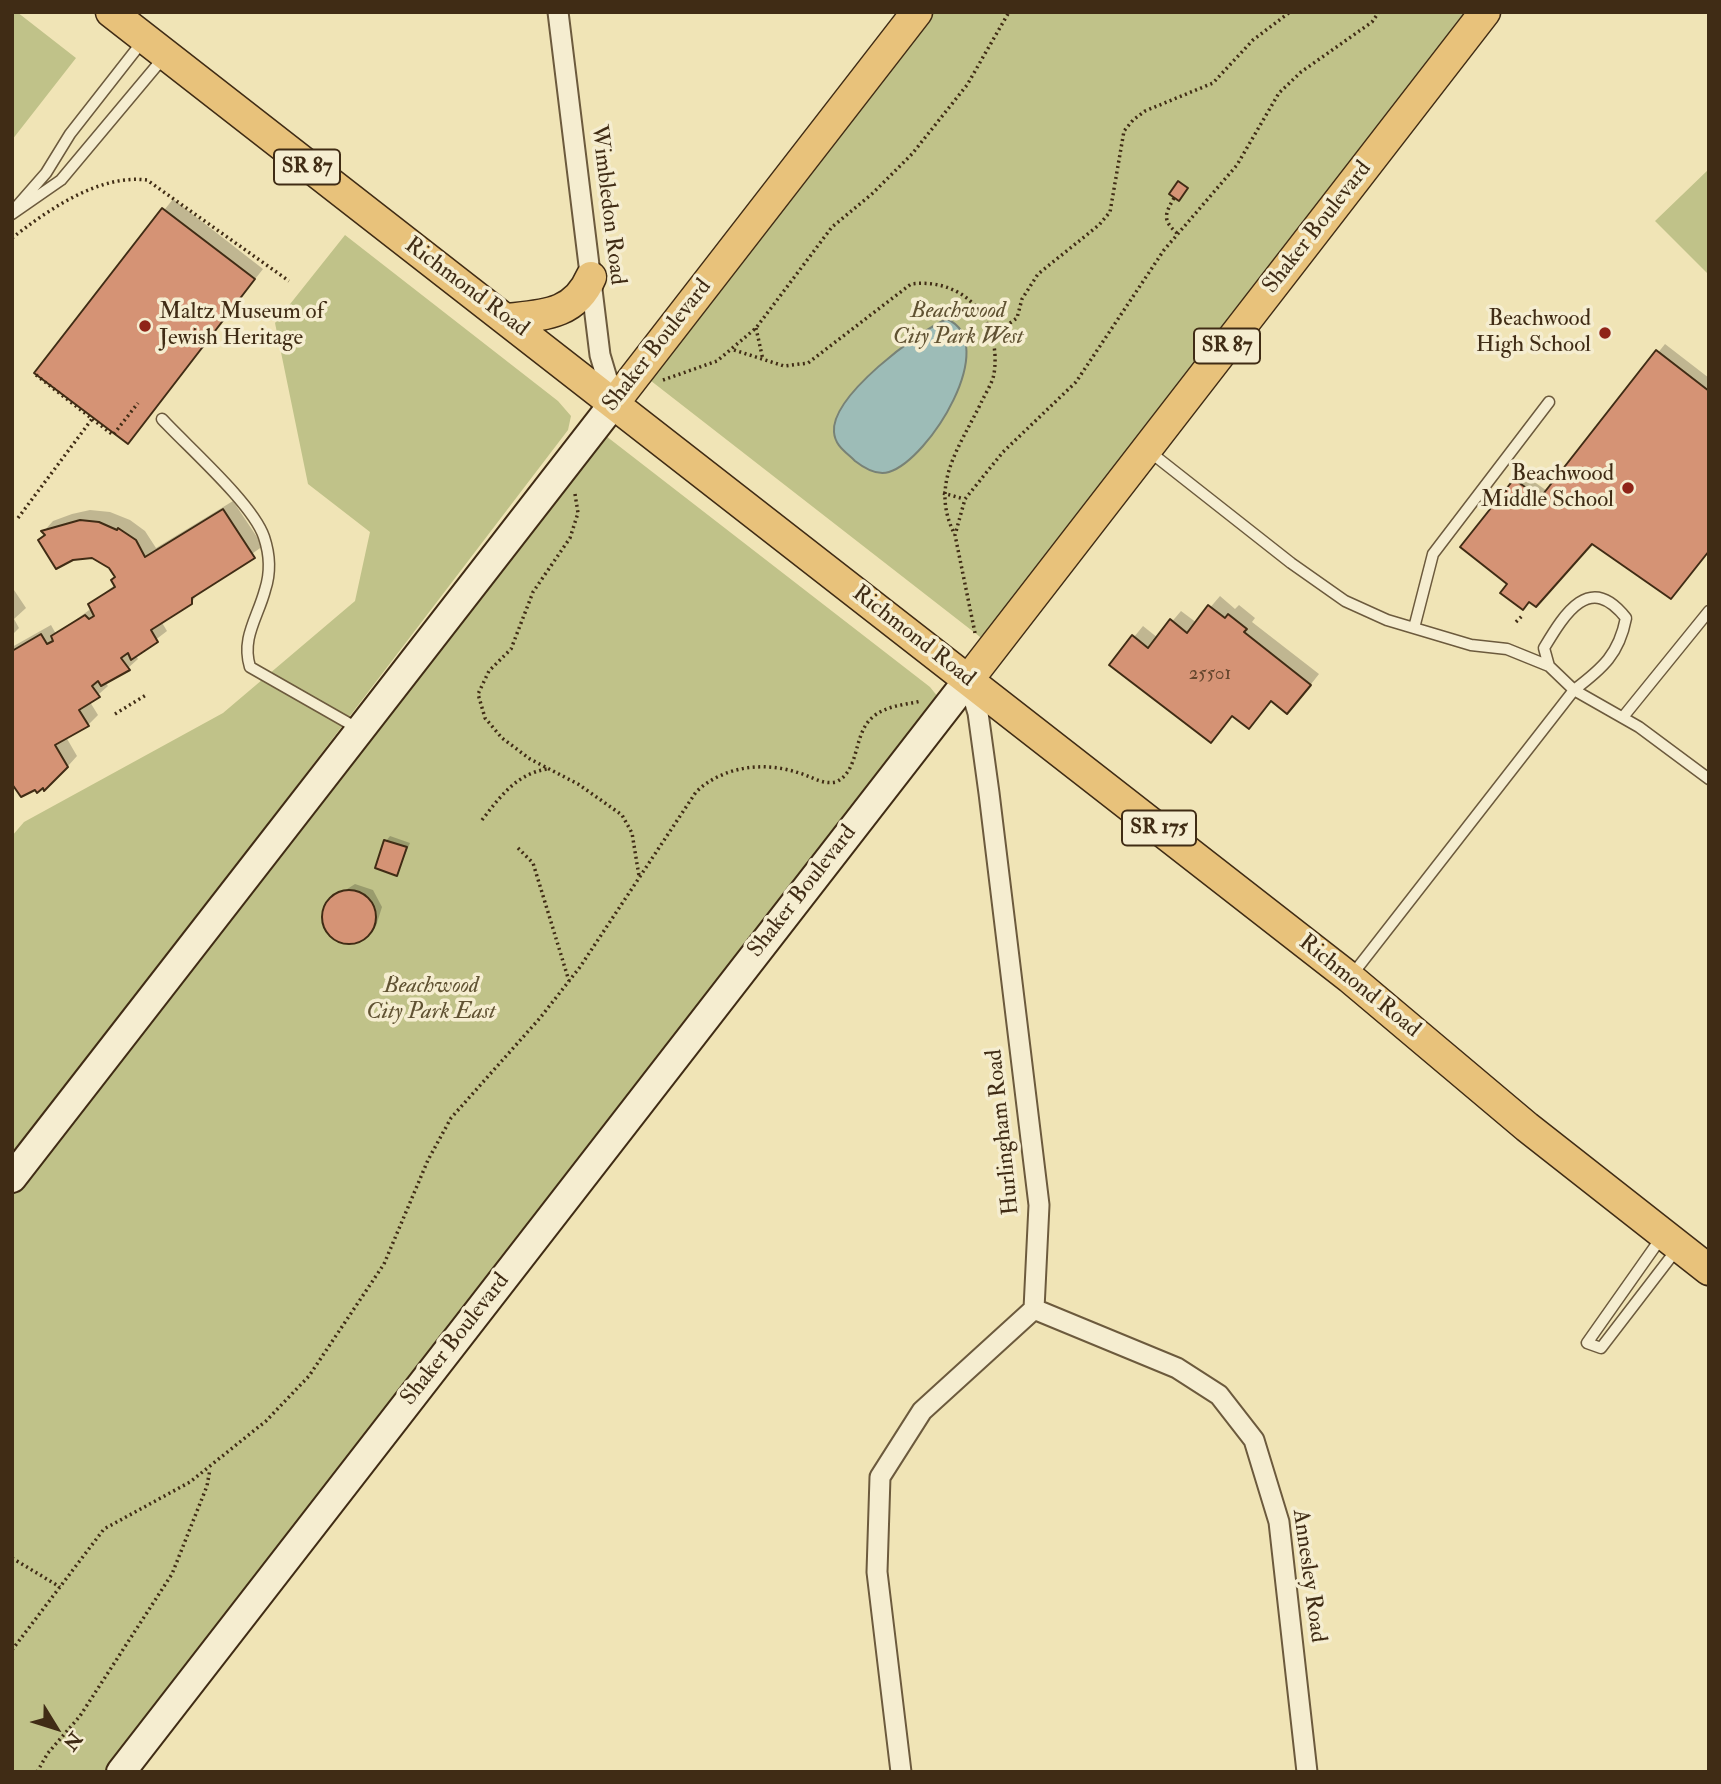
<!DOCTYPE html>
<html>
<head>
<meta charset="utf-8">
<style>
  body { margin:0 }
  #map { position:relative; width:1721px; height:1784px; overflow:hidden; background:#f0e4b6; font-family:"IM FELL Double Pica",serif }
  canvas { display:block }
  .frame { position:absolute; inset:0; border:14px solid #402c15; pointer-events:none }
  .north { position:absolute; left:21px; top:1693px; width:70px; height:70px; -webkit-text-stroke:5px #f5edd0; paint-order:stroke; rotate:128deg; font-size:19px; font-weight:700; line-height:28px; text-align:center; color:#402c15 }
  .north::after { content:''; display:block; margin:auto; width:24px; height:32px; background:#402c15; clip-path:polygon(50% 0,100% 100%,50% 72%,0 100%) }
</style>
</head>
<body>
<div id="map">
<canvas width="1721" height="1784"></canvas>
<div class="frame"></div>
<div class="north">N</div>
</div>
<script>
const context = document.querySelector('canvas').getContext('2d');
context.lineJoin = 'round';
function fillPath(path, color) { context.fillStyle = color; context.fill(path, 'evenodd'); }
function stroke(path, color, width, dash) { context.strokeStyle = color; context.lineWidth = width; context.lineCap = dash ? 'butt' : 'round'; context.setLineDash(dash || []); context.stroke(path); }
function write(font, color, halo, rows, align = 'center') {
  context.font = font + ' "IM FELL Double Pica",serif'; context.lineWidth = 7; context.setLineDash([]); context.textBaseline = 'middle'; context.strokeStyle = halo; context.fillStyle = color; for (const [text, x, y, turn = 0] of rows) {
    context.save(); context.translate(x, y); context.rotate((+turn || 0) * Math.PI / 180); context.textAlign = isNaN(turn) ? turn : align; if (halo) context.strokeText(text, 0, 0); context.fillText(text, 0, 0); context.restore();
  }
}
const green = new Path2D(`
  M12,12H17L76,58L12,140Z
  M917,12H1485L993,647L646,377Z
  M1709,169V275L1655,221Z
  M345,235L558,401L571,416L568,430L12,1159V836L24,822L223,713L355,601L370,532L308,484L275,323Z
  M606,436L930,687L938,697L107,1772H12V1189Z`);
const water = new Path2D(`
  M947,319C1001,343 930,459 889,472C877,476 864,468 855,461C846,452 835,446 834,432C831,396 917,332 947,319Z`);
const shadow = new Path2D(`
  M173,199L263,269L127,442L37,372Z
  M1665,344L1709,378V550L1592,542L1509,584L1462,547L1522,473L1547,491Z
  M233,501L263,546L201,590L191,603L161,621L167,631L136,655L138,659L128,668L105,682L108,686L90,702L98,715L88,725L66,737L77,756L51,785L22,795L12,781V647L51,625L56,634L92,608L90,604L116,584L117,577L111,567L93,556L40,540L46,534L44,531L53,521L72,514L90,510L110,512L130,520L145,531L156,548Z
  M12,587L26,608L14,619L19,628L12,635Z
  M1220,596L1235,609L1239,605L1255,618L1252,622L1319,674L1297,702L1272,700L1234,715L1211,741L1112,664L1143,626L1158,638L1181,611L1197,623Z
  M390,836L410,843L397,874L386,841Z
  M355,884L373,890L382,907L376,926L350,942L332,936L323,919L330,900Z`);
const building = new Path2D(`
  M1178,181L1188,188L1179,201L1169,194Z
  M162,208L255,279L128,444L34,373Z
  M1656,350L1709,391V551L1671,599L1592,544L1536,607L1529,602L1523,610L1500,593L1507,584L1460,547L1514,479L1540,498Z
  M223,509L255,558L192,598V604L151,630L158,642L131,660L128,653L121,658L130,670L101,686L98,681L92,686L100,697L79,710L89,726L55,745L68,767L44,791L43,788L37,793L35,790L21,797L12,784V651L41,634L47,644L53,641L51,636L85,615L89,619L94,616L88,604L115,587L111,580L115,577L109,568L92,558L73,560L56,569L38,540L45,535L41,531L80,520L99,522L117,530L118,528L136,540L145,557Z
  M1208,605L1225,618L1228,614L1247,629L1244,632L1311,685L1287,714L1271,701L1249,729L1232,716L1211,743L1109,665L1132,635L1148,648L1170,619L1187,633Z
  M384,840L407,847L397,876L375,868Z
  M322 917a27 27 0 1 1 54 0a27 27 0 1 1-54 0Z`);
const path = new Path2D(`
  M1174,198C1165,214 1162,220 1177,233
  M12,238C48,210 99,174 147,180L289,281
  M756,328L763,360
  M992,336L1017,318L1022,299L1038,274L1099,225L1110,212L1124,131L1133,120L1145,111L1213,83L1253,40L1290,12
  M734,350L784,366L808,363L911,284C965,277 1002,321 994,374C992,384 985,394 981,403C959,448 930,484 954,533
  M36,375L113,435L138,403
  M663,380L717,361L756,328L832,227L873,193L912,154L967,85L1009,12
  M943,493L964,499
  M575,494L578,513L570,538L533,592L511,649L489,671L478,694L485,718L502,738L530,759L578,784L622,815L632,833L639,876
  M18,518L92,419
  M1516,622L1522,616
  M975,633L955,535L965,499L1003,452L1076,382L1164,250L1237,165L1279,93L1301,72L1372,22L1379,12
  M115,714L146,695
  M482,820C500,797 516,774 547,769
  M518,848L533,863L569,981
  M12,1558L60,1587
  M12,1650L104,1529L190,1482L266,1421L309,1376L384,1264L428,1160L451,1118L540,1018L580,967L696,792C723,766 764,761 799,773C811,776 822,785 836,782C861,770 852,733 874,716C888,705 905,705 921,701
  M37,1772L48,1753L80,1716L172,1574L207,1486L210,1469`);
const lane = new Path2D(`
  M18,205L46,173L70,134L142,42
  M12,214L61,180L164,57
  M162,419C188,447 253,504 264,537C270,555 271,572 265,590C258,617 241,638 250,667L357,728
  M1150,452L1291,563L1345,601L1387,620L1471,645L1507,649L1549,666L1574,690L1639,727L1709,779
  M1414,628L1433,554L1549,402
  M1623,717L1709,611
  M1352,975L1574,690C1603,668 1619,654 1626,618C1590,572 1565,613 1544,648L1549,666
  M1661,1238L1587,1343L1601,1348L1677,1249`);
const street = new Path2D(`
  M558,12L600,355L614,402
  M1034,1309L1177,1368L1219,1395L1254,1440L1279,1522L1307,1772
  M901,1772L877,1572L880,1477L922,1411L1034,1309L1039,1205L989,793L978,713L968,680`);
const secondary = new Path2D(`
  M12,1178L614,403
  M121,1772L968,680`);
const primary = new Path2D(`
  M111,12L1350,978L1527,1127L1709,1270
  M506,319C543,315 575,315 591,277
  M614,403L917,12
  M968,680L1485,12`);
const markers = [
  [145,326,7,"#8f2418"],
  [1605,333,7,"#8f2418"],
  [1628,488,7,"#8f2418"]
];
const numberNames = [
  ["25501",1210,675]
];
const shields = [
  [307,167,66],
  [1227,346,66],
  [1159,828,74]
];
const shieldNames = [
  ["SR 87",307,167],
  ["SR 87",1227,346],
  ["SR 175",1159,828]
];
const streetNames = [
  ["Wimbledon Road",607,205,83],
  ["Shaker Boulevard",1318,228,-52],
  ["Richmond Road",466,288,37],
  ["Shaker Boulevard",658,346,-52],
  ["Richmond Road",913,637,38],
  ["Shaker Boulevard",803,892,-52],
  ["Richmond Road",1359,987,39],
  ["Hurlingham Road",1004,1132,-96],
  ["Shaker Boulevard",456,1340,-52],
  ["Annesley Road",1308,1576,82]
];
const parkNames = [
  ["Beachwood",958,312],
  ["City Park West",958,338],
  ["Beachwood",431,987],
  ["City Park East",431,1013]
];
const poiNames = [
  ["Maltz Museum of",159,313,"left"],
  ["Jewish Heritage",159,339,"left"],
  ["Beachwood",1591,320],
  ["High School",1591,346],
  ["Beachwood",1614,475],
  ["Middle School",1614,501]
];
fillPath(green, '#c0c289');
fillPath(water, '#9dbcb7');
stroke(water, '#788276', 2);
fillPath(shadow, '#0003');
fillPath(building, '#d59375');
stroke(building, '#402c15', 2);
stroke(lane, '#6c5a3d', 13);
stroke(street, '#6c5a3d', 23);
stroke(secondary, '#402c15', 32);
stroke(primary, '#402c15', 33);
stroke(path, '#402c15', 3.5, [2, 3.5]);
stroke(lane, '#f5edd0', 10);
stroke(street, '#f5edd0', 19);
stroke(secondary, '#f5edd0', 28);
stroke(primary, '#e8c27b', 30);
for (const [x, y, r, color] of markers) { const dot = new Path2D(); dot.arc(x, y, r, 0, 2 * Math.PI); context.fillStyle = color; context.fill(dot); stroke(dot, '#f5edd0', 2.5); }
write('19px', '#65462d', null, numberNames);
for (const [x, y, w] of shields) { const box = new Path2D(); box.roundRect(x - w / 2, y - 17.5, w, 35, 5); context.fillStyle = '#f5edd0'; context.fill(box); stroke(box, '#402c15', 2); }
write('bold 21px', '#402c15', null, shieldNames);
write('23px', '#402c15', '#f5edd0', streetNames);
write('italic 23px', '#605232', '#f5edd0', parkNames);
write('23px', '#402c15', '#f5edd0', poiNames, 'right');
</script>
</body>
</html>
